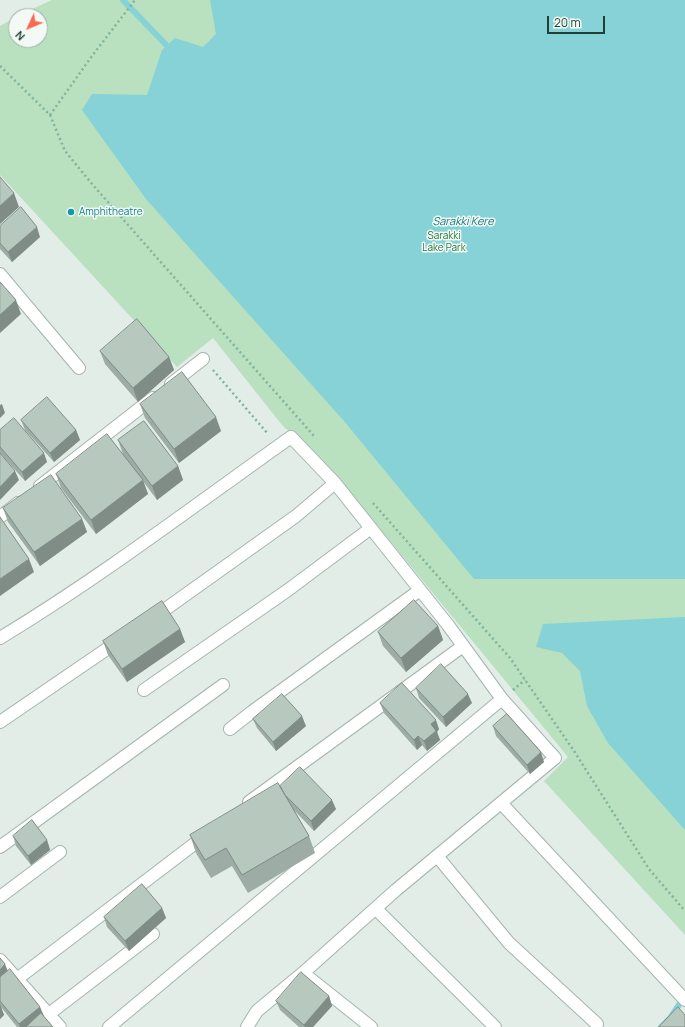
<!DOCTYPE html>
<html>
<head>
<meta charset="utf-8">
<style>
  body { margin:0 }
  #map { position:relative; width:685px; height:1027px; overflow:hidden; background:#e2ede7; font-family:Manrope,sans-serif }
  canvas { display:block }
  .north { position:absolute; left:8px; top:8px; width:40px; height:40px; box-sizing:border-box; background:#f3f9f5; border:1px solid #9fafa8; border-radius:50%; rotate:226deg; font-size:11px; font-weight:700; line-height:16px; text-align:center; color:#203f34 }
  .north::after { content:''; display:block; margin:auto; width:14px; height:18px; background:#fb6852; clip-path:polygon(50% 0,100% 100%,50% 72%,0 100%) }
  .scale { position:absolute; left:547px; top:16px; width:58px; height:18px; box-sizing:border-box; border:2px solid #203f34; border-top:0; padding-left:5px; font-size:12px; line-height:14px; white-space:nowrap; color:#203f34; -webkit-text-stroke:3px #f3f9f5; paint-order:stroke }
</style>
</head>
<body>
<div id="map">
<canvas width="685" height="1027"></canvas>
<div class="north">N</div>
<div class="scale">20 m</div>
</div>
<script>
const context = document.querySelector('canvas').getContext('2d');
context.lineJoin = 'round';
function fillPath(path, color) { context.fillStyle = color; context.fill(path, 'evenodd'); }
function stroke(path, color, width, dash) { context.strokeStyle = color; context.lineWidth = width; context.lineCap = dash ? 'butt' : 'round'; context.setLineDash(dash || []); context.stroke(path); }
function write(font, color, halo, rows, align = 'center') {
  context.font = font + ' Manrope,sans-serif'; context.lineWidth = 3; context.setLineDash([]); context.textBaseline = 'middle'; context.strokeStyle = halo; context.fillStyle = color; for (const [text, x, y, turn = 0] of rows) {
    context.save(); context.translate(x, y); context.rotate((+turn || 0) * Math.PI / 180); context.textAlign = isNaN(turn) ? turn : align; if (halo) context.strokeText(text, 0, 0); context.fillText(text, 0, 0); context.restore();
  }
}
const green = new Path2D(`
  M52,0H685V935L544,781L568,757L343,484L282,425L213,338L177,367L0,175V26L16,17V40H40V16H17Z`);
const water = new Path2D(`
  M210,0H685V579H474L344,421L146,199L82,110L92,94L147,95L162,50L175,38L203,47L216,34Z
  M685,617V830L608,743L587,706L580,671L562,653L536,647L543,624Z`);
const stream = new Path2D(`
  M123,0L172,51
  M661,1027L671,1017L684,997`);
const path = new Path2D(`
  M0,66L50,115L65,151L92,184L314,436
  M50,115L92,56L135,0
  M213,370L268,434
  M373,503L510,658L574,751L649,869L685,911
  M513,690L525,680`);
const minor = new Path2D(`
  M0,274L79,368
  M171,384L203,359
  M40,486L153,398
  M0,517L18,503
  M153,618L296,516L335,483
  M0,638C101,577 195,505 291,437L335,483L448,625L502,699L555,758L396,890L303,973L257,1011L247,1027
  M144,690L288,590L371,528
  M0,722L120,640
  M230,729L253,711L420,590
  M249,802L463,646
  M501,803L685,1000
  M0,847L223,685
  M437,856L509,943L597,1024
  M0,897L60,852
  M376,909L495,1027
  M0,960L60,1027
  M303,973L371,1027
  M17,979L206,835
  M49,1014L153,934
  M109,1027L502,699`);
const wall = new Path2D(`
  M0,226L40,237L12,262L0,249Z
  M100,351L169,357L174,370L138,402L105,364Z
  M140,404L221,431L179,463L145,418Z
  M21,420L76,430L80,440L54,462L25,430Z
  M0,430L47,462L25,481L0,453Z
  M118,440L178,466L183,480L157,500L143,481L148,494L96,534L61,488L56,474L123,454Z
  M3,508L82,519L87,532L40,566L8,522Z
  M438,626L443,640L406,672L383,646L378,632Z
  M180,629L185,642L127,682L108,655L103,641Z
  M416,688L472,703L446,727L419,698Z
  M380,703L439,729L437,732L440,740L427,751L422,745L417,750L384,713Z
  M253,719L306,726L276,751L257,728Z
  M493,726L544,762L530,774L496,736Z
  M280,786L336,809L314,831L294,810L309,836L315,853L248,893L232,866L211,878L196,853L190,835Z
  M13,836L47,840L50,850L31,865L16,846Z
  M162,908L166,918L129,951L107,927L104,917Z
  M0,958L8,971L40,1007L43,1016L53,1027H17L1,1007L4,1015L0,1019Z
  M329,996L332,1006L313,1027H299L280,1010L276,1001Z`);
const shadedWall = new Path2D(`
  M14,193L19,207L0,224V206Z
  M37,227L40,237L12,262L8,252Z
  M16,300L21,314L0,333V315Z
  M169,357L174,370L138,402L133,388Z
  M2,404L5,413L0,418V405Z
  M216,417L221,431L179,463L174,449Z
  M76,430L80,440L54,462L50,453Z
  M44,453L47,462L25,481L22,472Z
  M178,466L183,480L157,500L152,486Z
  M15,471L19,480L0,500V487Z
  M143,480L148,494L96,534L91,520Z
  M82,519L87,532L40,566L34,552Z
  M29,559L34,572L0,596V579Z
  M438,626L443,640L406,672L401,658Z
  M180,629L185,642L127,682L122,669Z
  M468,694L472,703L446,727L443,717Z
  M302,716L306,726L276,751L273,742Z
  M436,720L439,729L437,732L440,740L427,751L424,741L431,724Z
  M418,736L422,745L417,750L414,740Z
  M541,752L544,762L530,774L527,765Z
  M332,800L336,809L314,831L311,821Z
  M47,840L50,850L31,865L28,856Z
  M162,908L166,918L129,951L125,941Z
  M5,964L9,974L0,982V970Z
  M329,996L332,1006L313,1027H305L304,1025Z
  M0,1004L4,1015L0,1019Z
  M40,1007L44,1016L30,1027H20L19,1024Z`);
const building = new Path2D(`
  M0,177L14,193L0,206Z
  M21,207L37,227L8,252L0,243V226Z
  M0,282L16,300L0,315Z
  M137,319L169,357L133,388L100,351Z
  M182,372L216,417L174,449L140,404Z
  M47,397L76,430L50,453L21,420Z
  M14,418L44,453L22,472L0,447V430Z
  M144,421L178,466L152,486L118,440Z
  M107,434L143,480L91,520L56,474Z
  M0,453L15,471L0,487Z
  M51,475L82,519L34,552L3,508Z
  M0,517L29,559L0,579Z
  M414,600L438,626L401,658L378,632Z
  M162,601L180,629L122,669L103,641Z
  M441,664L468,694L443,717L416,688Z
  M402,683L436,720L431,724L436,731L424,741L418,736L414,740L380,703Z
  M282,694L302,716L273,742L253,719Z
  M507,714L541,752L527,765L493,726Z
  M300,767L332,800L311,821L285,795L280,786Z
  M278,783L309,836L242,875L226,848L205,860L190,835Z
  M32,820L47,840L28,856L13,836Z
  M142,884L162,908L125,941L104,917Z
  M0,958L5,964L0,970Z
  M10,969L40,1007L19,1024L0,1001V977Z
  M301,972L329,996L304,1025L276,1001Z
  M678,1007L685,1015V1027H659Z
  M41,1013L53,1027H26Z`);
const markers = [
  [71,212,4,"#0f9aa8"]
];
const cultureNames = [
  ["Amphitheatre",79,212]
];
const parkNames = [
  ["Sarakki",444,236],
  ["Lake Park",444,248]
];
const waterNames = [
  ["Sarakki Kere",463,222]
];
fillPath(green, '#b9e0bf');
fillPath(water, '#86d2d6');
stroke(stream, '#86d2d6', 6);
stroke(minor, '#a4b5ae', 14);
stroke(path, '#80b39d', 2.5, [2, 3]);
stroke(minor, '#fff', 12);
fillPath(wall, '#9daca4');
fillPath(shadedWall, '#808c86');
fillPath(building, '#b7c8bf');
stroke(building, '#808c86', 1);
for (const [x, y, r, color] of markers) { const dot = new Path2D(); dot.arc(x, y, r, 0, 2 * Math.PI); context.fillStyle = color; context.fill(dot); stroke(dot, '#f3f9f5', 1.5); }
write('10px', '#0d838f', '#f3f9f5', cultureNames, 'left');
write('10px', '#28793e', '#f3f9f5', parkNames);
write('italic 11px', '#167a7f', '#f3f9f5', waterNames);
</script>
</body>
</html>
